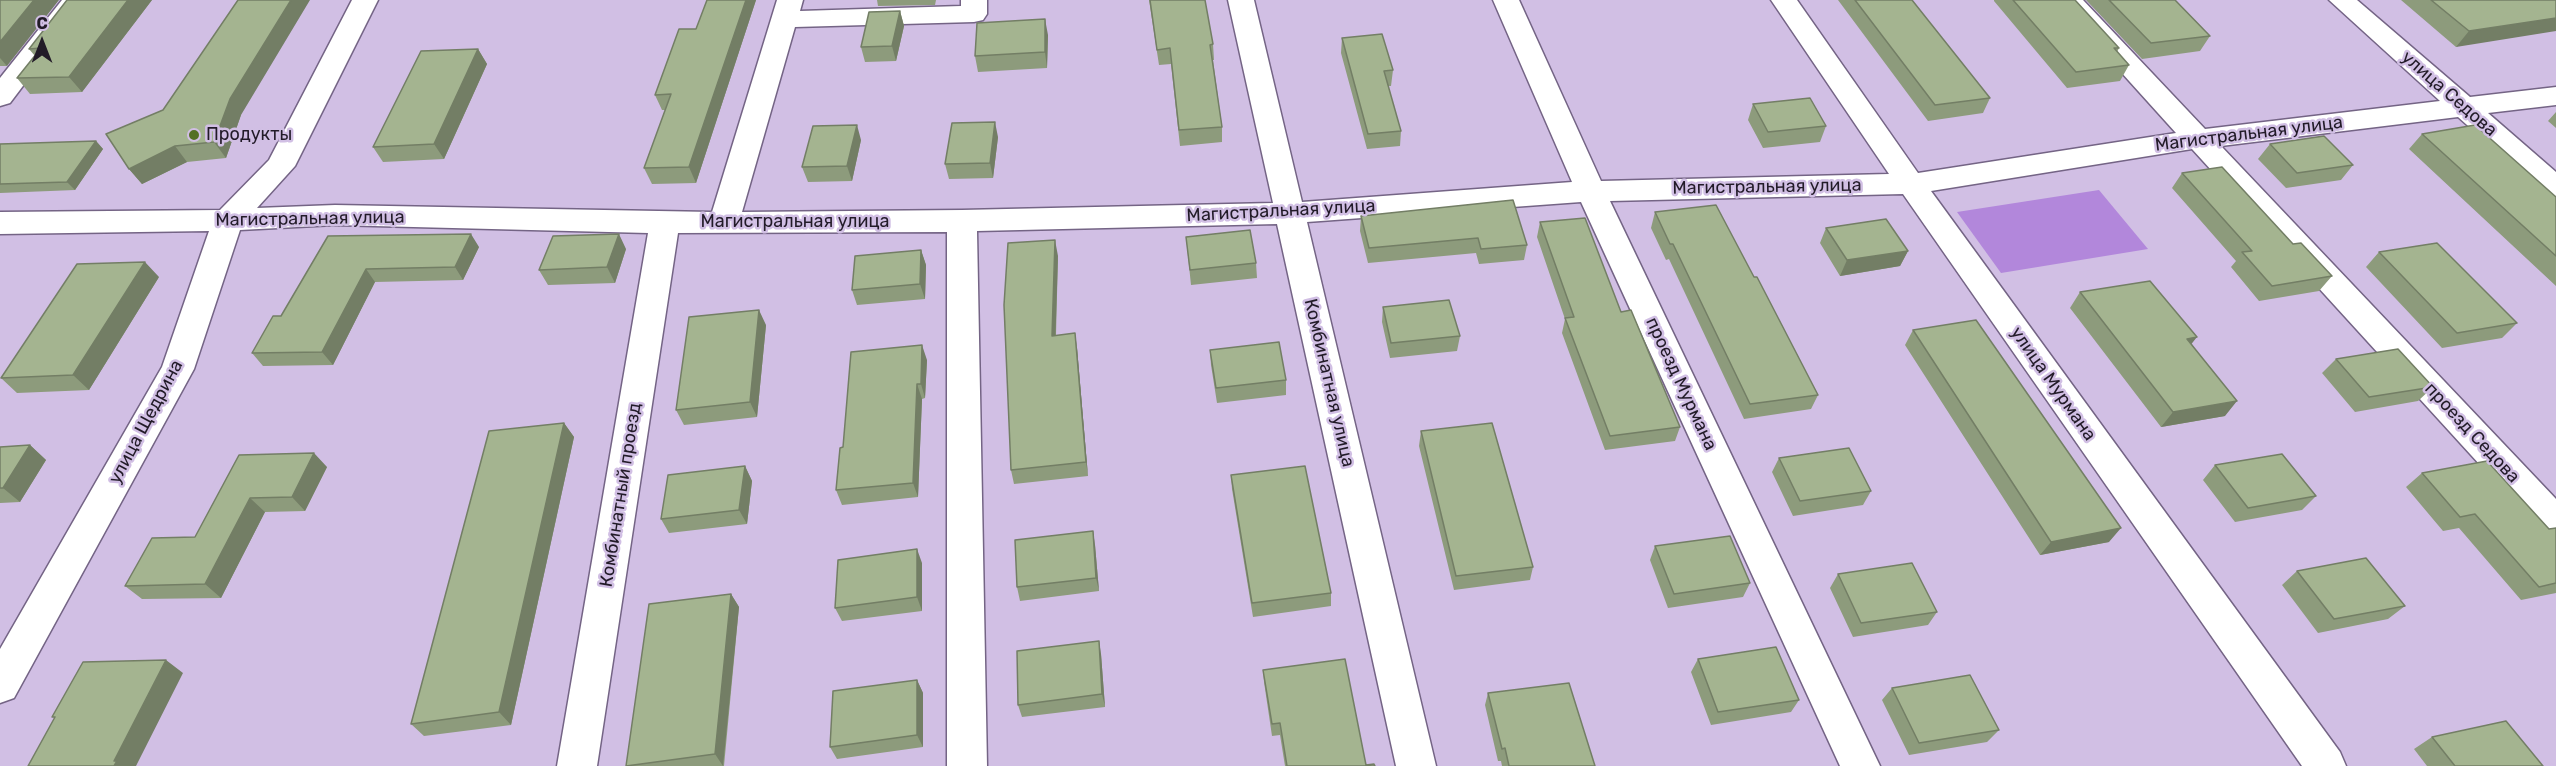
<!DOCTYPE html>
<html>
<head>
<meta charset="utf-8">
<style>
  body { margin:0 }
  #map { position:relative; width:2556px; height:766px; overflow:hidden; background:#d1bfe4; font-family:Rubik,sans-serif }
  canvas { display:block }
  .north { position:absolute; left:12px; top:12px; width:60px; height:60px; -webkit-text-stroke:4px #d1bfe4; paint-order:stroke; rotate:0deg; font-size:16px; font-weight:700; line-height:24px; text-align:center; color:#221b28 }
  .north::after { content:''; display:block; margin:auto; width:21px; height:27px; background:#221b28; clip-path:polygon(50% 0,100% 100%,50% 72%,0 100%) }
</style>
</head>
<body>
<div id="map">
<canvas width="2556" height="766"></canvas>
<div class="north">С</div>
</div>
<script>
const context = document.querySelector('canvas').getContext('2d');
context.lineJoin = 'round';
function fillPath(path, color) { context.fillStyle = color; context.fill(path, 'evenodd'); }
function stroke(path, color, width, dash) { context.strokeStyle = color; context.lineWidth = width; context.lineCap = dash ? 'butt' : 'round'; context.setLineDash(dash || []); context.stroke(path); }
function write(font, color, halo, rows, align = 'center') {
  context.font = font + ' Rubik,sans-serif'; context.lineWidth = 5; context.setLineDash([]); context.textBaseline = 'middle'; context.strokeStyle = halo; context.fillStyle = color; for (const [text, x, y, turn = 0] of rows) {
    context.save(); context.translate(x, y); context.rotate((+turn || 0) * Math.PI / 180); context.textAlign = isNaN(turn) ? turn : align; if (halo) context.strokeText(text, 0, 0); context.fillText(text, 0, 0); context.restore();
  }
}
const green = new Path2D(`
  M2099,190L2148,249L2001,273L1957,212Z`);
const street = new Path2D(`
  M62,0H88L10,103L0,106V78Z
  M352,0H378L295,166L257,208L335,205L712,212L777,0H803L800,11L961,6V0H987V14L983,20L974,22L795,27L742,212L962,210L1273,203L1228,0H1254L1302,202L1572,182L1493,0H1519L1601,181L1889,174L1771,0H1797L1918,173L2176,133L2056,0H2083L2205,129L2440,101L2329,0H2357L2470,97L2556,87V105L2488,113L2556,172V198L2546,195L2458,117L2221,146L2556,499V538L2543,534L2192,149L1931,191L2340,752L2346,766H2302L1903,194L1610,201L1880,766H1840L1581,202L1307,222L1436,766H1396L1277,224L977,231L987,766H947V232L678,233L597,766H557L648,233L335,225L240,230L194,369L14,698L0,703V649L162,367L209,231L0,234V212L220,210L269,160Z`);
const wall = new Path2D(`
  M0,0L7,66H0Z
  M67,0H152L82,92L30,94L17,78L35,56L29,49Z
  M707,0H756L696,183L652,184L644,168L666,110H662L655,95L696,29Z
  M877,0H936L935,5L878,6Z
  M1149,0H1205L1213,44L1214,60H1213L1222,127V142L1180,146L1171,64L1159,65Z
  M1838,0H1912L1990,98L1983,113L1928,121Z
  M1994,0H2075L2119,48L2117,52L2129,65L2120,81L2067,88L1994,1Z
  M2086,0H2175L2210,36L2200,51L2142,59Z
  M2401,0H2556L2456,47Z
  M900,11L904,26L896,61L865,62L861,47Z
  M1048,35L1047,68L978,72L975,56Z
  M1342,38L1393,70L1391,86H1388L1401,131L1400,146L1367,149L1341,53Z
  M478,49L487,64L444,159L383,162L373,147Z
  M1753,104L1826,126L1820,142L1763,148L1748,120Z
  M2556,112V128L2548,121Z
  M241,115L226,158L187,162L142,184L129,169L106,134Z
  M2422,134L2556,197V286L2409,149Z
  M998,137L993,178L949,179L945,164Z
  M861,140L852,181L808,182L802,167Z
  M96,141L103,149L75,190L0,193V144Z
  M2270,144L2353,165L2341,180L2286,188L2258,159Z
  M2182,173L2293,244L2332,276L2319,291L2259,301L2231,267L2236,261L2172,188Z
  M1655,212L1754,277L1818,395L1811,409L1744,419L1669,259L1666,260L1651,228Z
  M1361,216L1527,245L1524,260L1479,264L1476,253L1368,263L1360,231Z
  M1540,222L1621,312L1680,427L1675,441L1605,450L1562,333L1565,319L1537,237Z
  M1826,228L1908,251L1900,266L1840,276L1820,243Z
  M328,236L479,247L463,280L375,282L333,365L263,366L252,353L281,316Z
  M1186,237L1256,263L1257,278L1191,285Z
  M626,249L615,283L548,285L539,270Z
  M921,250L926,265L925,299L857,305L852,290Z
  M2379,252L2517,323L2502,338L2442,348L2366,267Z
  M1058,256L1056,335L1077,348L1088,476L1014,484L1011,470Z
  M159,277L89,390L17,393L1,378Z
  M2080,292L2192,344L2225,416L2161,427L2070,308Z
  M1383,307L1460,336L1457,351L1390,358L1382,322Z
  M766,325L757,417L684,425L676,410Z
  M1913,330L2109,542L2040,555L1905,345Z
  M1210,350L1286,380V395L1217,403L1211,365Z
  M2336,359L2433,387L2418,401L2355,412L2322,373Z
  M927,360L925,398L922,399L918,497L842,505L836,490L843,447Z
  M564,423L574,437L511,725L424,736L411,724Z
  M1421,431L1533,567L1530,580L1454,590L1419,446Z
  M30,445L46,460L20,502L0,503V447Z
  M239,455L327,467L305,511L265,512L221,598L142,599L125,586L195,537Z
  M1779,458L1871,491L1863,505L1793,516L1772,472Z
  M2215,465L2316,496L2302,510L2235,522L2203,480Z
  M745,466L752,481L747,524L669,533L661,519Z
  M2422,473L2549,529L2556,528V593L2521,600L2459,528L2443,531L2406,487Z
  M1231,475L1331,593V606L1253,617L1232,489Z
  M1095,545L1099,591L1020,601L1017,587Z
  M1655,546L1750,583L1743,597L1668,608L1650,560Z
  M922,563V611L842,621L835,608Z
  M2297,571L2405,606L2388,619L2318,633L2282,585Z
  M1838,574L1937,612L1928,625L1853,637L1830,588Z
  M731,594L739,607L724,766H626Z
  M1101,654L1105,707L1022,717L1018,705Z
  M1698,659L1799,700L1791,712L1711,725L1691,672Z
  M1263,670L1366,765L1375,766H1285L1280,735L1272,736L1264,682Z
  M917,680L923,693V747L837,759L830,747Z
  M1892,688L1999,730L1987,742L1909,755L1882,700Z
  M1488,693L1595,766H1502L1501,761H1498L1485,705Z
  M2432,737L2543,766H2427L2414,749Z`);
const shadedWall = new Path2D(`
  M34,0H59L7,66L0,58V42Z
  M128,0H152L82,92L69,77Z
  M291,0H310L241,115L226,158L214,142L230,99Z
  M746,0H756L696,183L689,167Z
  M900,11L904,26L896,61L892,46Z
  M2556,18V31L2456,47L2469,31Z
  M1045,19L1048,35L1047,68L1045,52Z
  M478,49L487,64L444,159L434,144Z
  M995,122L998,137L993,178L990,163Z
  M857,125L861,140L852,181L847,166Z
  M96,141L103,149L75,190L67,182Z
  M175,146L187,162L142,184L129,169Z
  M471,234L479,247L463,280L455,267Z
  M619,234L626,249L615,283L607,267Z
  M1055,240L1058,256L1055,351L1052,336Z
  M921,250L926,265L925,299L920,284Z
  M1908,251L1900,266L1840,276L1847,260Z
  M145,262L159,277L89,390L73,375Z
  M366,269L375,282L333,365L322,352Z
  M759,310L766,325L757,417L750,402Z
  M1075,333L1077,348L1088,476L1086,462Z
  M2197,337L2185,352L2187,339Z
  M922,345L927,360L925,398L921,384Z
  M917,384L922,399L918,497L913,483Z
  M2237,401L2225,416L2161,427L2173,412Z
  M564,423L574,437L511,725L499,712Z
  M30,445L46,460L20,502L3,488Z
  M314,453L327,467L305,511L292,497Z
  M745,466L752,481L747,524L739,510Z
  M250,498L265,512L221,598L205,584Z
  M2121,528L2109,542L2040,555L2051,542Z
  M1093,531L1095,545L1099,591L1096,578Z
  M917,549L922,563V611L917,597Z
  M731,594L739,607L723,766L715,754Z
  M1099,641L1101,654L1105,707L1102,694Z
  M166,660L183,673L136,766H114V761Z
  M917,680L923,693V747L917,735Z`);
const building = new Path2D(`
  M0,0H34L0,42Z
  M67,0H128L69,77L17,78L41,48L29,49Z
  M238,0H291L230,99L214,142L175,146L129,169L106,134L163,110Z
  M707,0H746L689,167L644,168L671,94L655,95L679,29H696Z
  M1150,0H1205L1213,44L1210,45L1222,127L1179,130L1170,48L1157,50Z
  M1855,0H1912L1990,98L1935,105Z
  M2013,0H2075L2119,48H2114L2129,65L2076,72Z
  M2109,0H2175L2210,36L2151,43Z
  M2431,0H2556V18L2469,31Z
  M900,11L892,46L861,47L869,12Z
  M1045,19V52L975,56L977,23Z
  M1382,34L1393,70L1384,71L1401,131L1368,134L1342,38Z
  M478,49L434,144L373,147L421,51Z
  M1810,98L1826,126L1768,132L1753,104Z
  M995,122L990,163L945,164L952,123Z
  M857,125L847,166L802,167L813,126Z
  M2475,125L2556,197V256L2422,134Z
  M2324,136L2353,165L2297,173L2270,144Z
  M96,141L67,182L0,184V144Z
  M2222,167L2293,244L2301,243L2332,276L2272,286L2242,252L2252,251L2182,173Z
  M1513,200L1527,245L1481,249L1478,238L1369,248L1361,216Z
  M1716,205L1754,277H1757L1818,395L1750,404L1673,244H1670L1655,212Z
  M1585,218L1621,312L1631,310L1680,427L1610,436L1565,318L1574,317L1540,222Z
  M1886,219L1908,251L1847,260L1826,228Z
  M1250,230L1256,263L1190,270L1186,237Z
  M471,234L455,267L366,269L322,352L252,353L273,316H281L328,236Z
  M619,234L607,267L539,270L553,236Z
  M1055,240L1052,336L1075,333L1086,462L1011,470L1004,305L1008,243Z
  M2437,243L2517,323L2457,333L2379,252Z
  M921,250L920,284L852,290L855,256Z
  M145,262L73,375L1,378L77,264Z
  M2150,281L2197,337L2187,339L2237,401L2173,412L2080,292Z
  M1449,300L1460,336L1391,343L1383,307Z
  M759,310L750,402L676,410L689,317Z
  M1976,320L2121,528L2051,542L1913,330Z
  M1279,342L1286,380L1216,388L1210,350Z
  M922,345L921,384H917L913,483L836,490L840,448L843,447L851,352Z
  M2398,349L2433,387L2369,397L2336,359Z
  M564,423L499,712L411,724L489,431Z
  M1492,423L1533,567L1456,576L1421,431Z
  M30,445L3,488H0V447Z
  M1849,448L1871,491L1800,501L1779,458Z
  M314,453L292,497L250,498L205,584L125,586L152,538L195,537L239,455Z
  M2282,454L2316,496L2248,508L2215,465Z
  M2487,461L2549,529L2556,528V583L2539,587L2475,514L2460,517L2422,473Z
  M745,466L739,510L661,519L668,475Z
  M1305,466L1331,593L1252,603L1231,475Z
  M1093,531L1096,578L1017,587L1015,540Z
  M1730,536L1750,583L1674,594L1655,546Z
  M917,549V597L835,608L838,560Z
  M2366,558L2405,606L2334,619L2297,571Z
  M1912,563L1937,612L1861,623L1838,574Z
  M731,594L715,754L626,766L649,604Z
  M1099,641L1102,694L1018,705L1017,651Z
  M1776,647L1799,700L1718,712L1698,659Z
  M1345,659L1366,765L1374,764L1375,766H1287L1280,723L1272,724L1263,670Z
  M166,660L114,761H117L114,766H28L55,717H52L83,662Z
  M1970,675L1999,730L1919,743L1892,688Z
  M917,680V735L830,747L833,691Z
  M1569,683L1595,766H1509L1505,748L1502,749L1488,693Z
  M2506,721L2543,766H2455L2432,737Z`);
const markers = [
  [194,135,6,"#547024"]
];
const streetNames = [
  ["улица Седова",2449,94,41],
  ["Магистральная улица",2249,134,-7],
  ["Магистральная улица",1767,187,-1],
  ["Магистральная улица",1281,211,-3],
  ["Магистральная улица",310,219,-1],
  ["Магистральная улица",795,222],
  ["Комбинатная улица",1329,383,77],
  ["проезд Мурмана",1681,384,65],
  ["улица Мурмана",2053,384,55],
  ["улица Щедрина",146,422,-62],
  ["проезд Седова",2472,433,47],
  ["Комбинатный проезд",621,495,-81]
];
const poiNames = [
  ["Продукты",206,135]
];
fillPath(green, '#b287db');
stroke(street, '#746485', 3);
fillPath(street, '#fff');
fillPath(wall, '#8d9b7c');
fillPath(shadedWall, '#737e65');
fillPath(building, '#a4b490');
stroke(building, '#737e65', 1.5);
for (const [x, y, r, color] of markers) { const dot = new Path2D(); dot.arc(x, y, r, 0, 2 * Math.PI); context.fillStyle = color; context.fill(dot); stroke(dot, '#d1bfe4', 2); }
write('18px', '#221b28', '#d1bfe4', streetNames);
write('18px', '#221b28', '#d1bfe4', poiNames, 'left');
</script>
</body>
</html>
